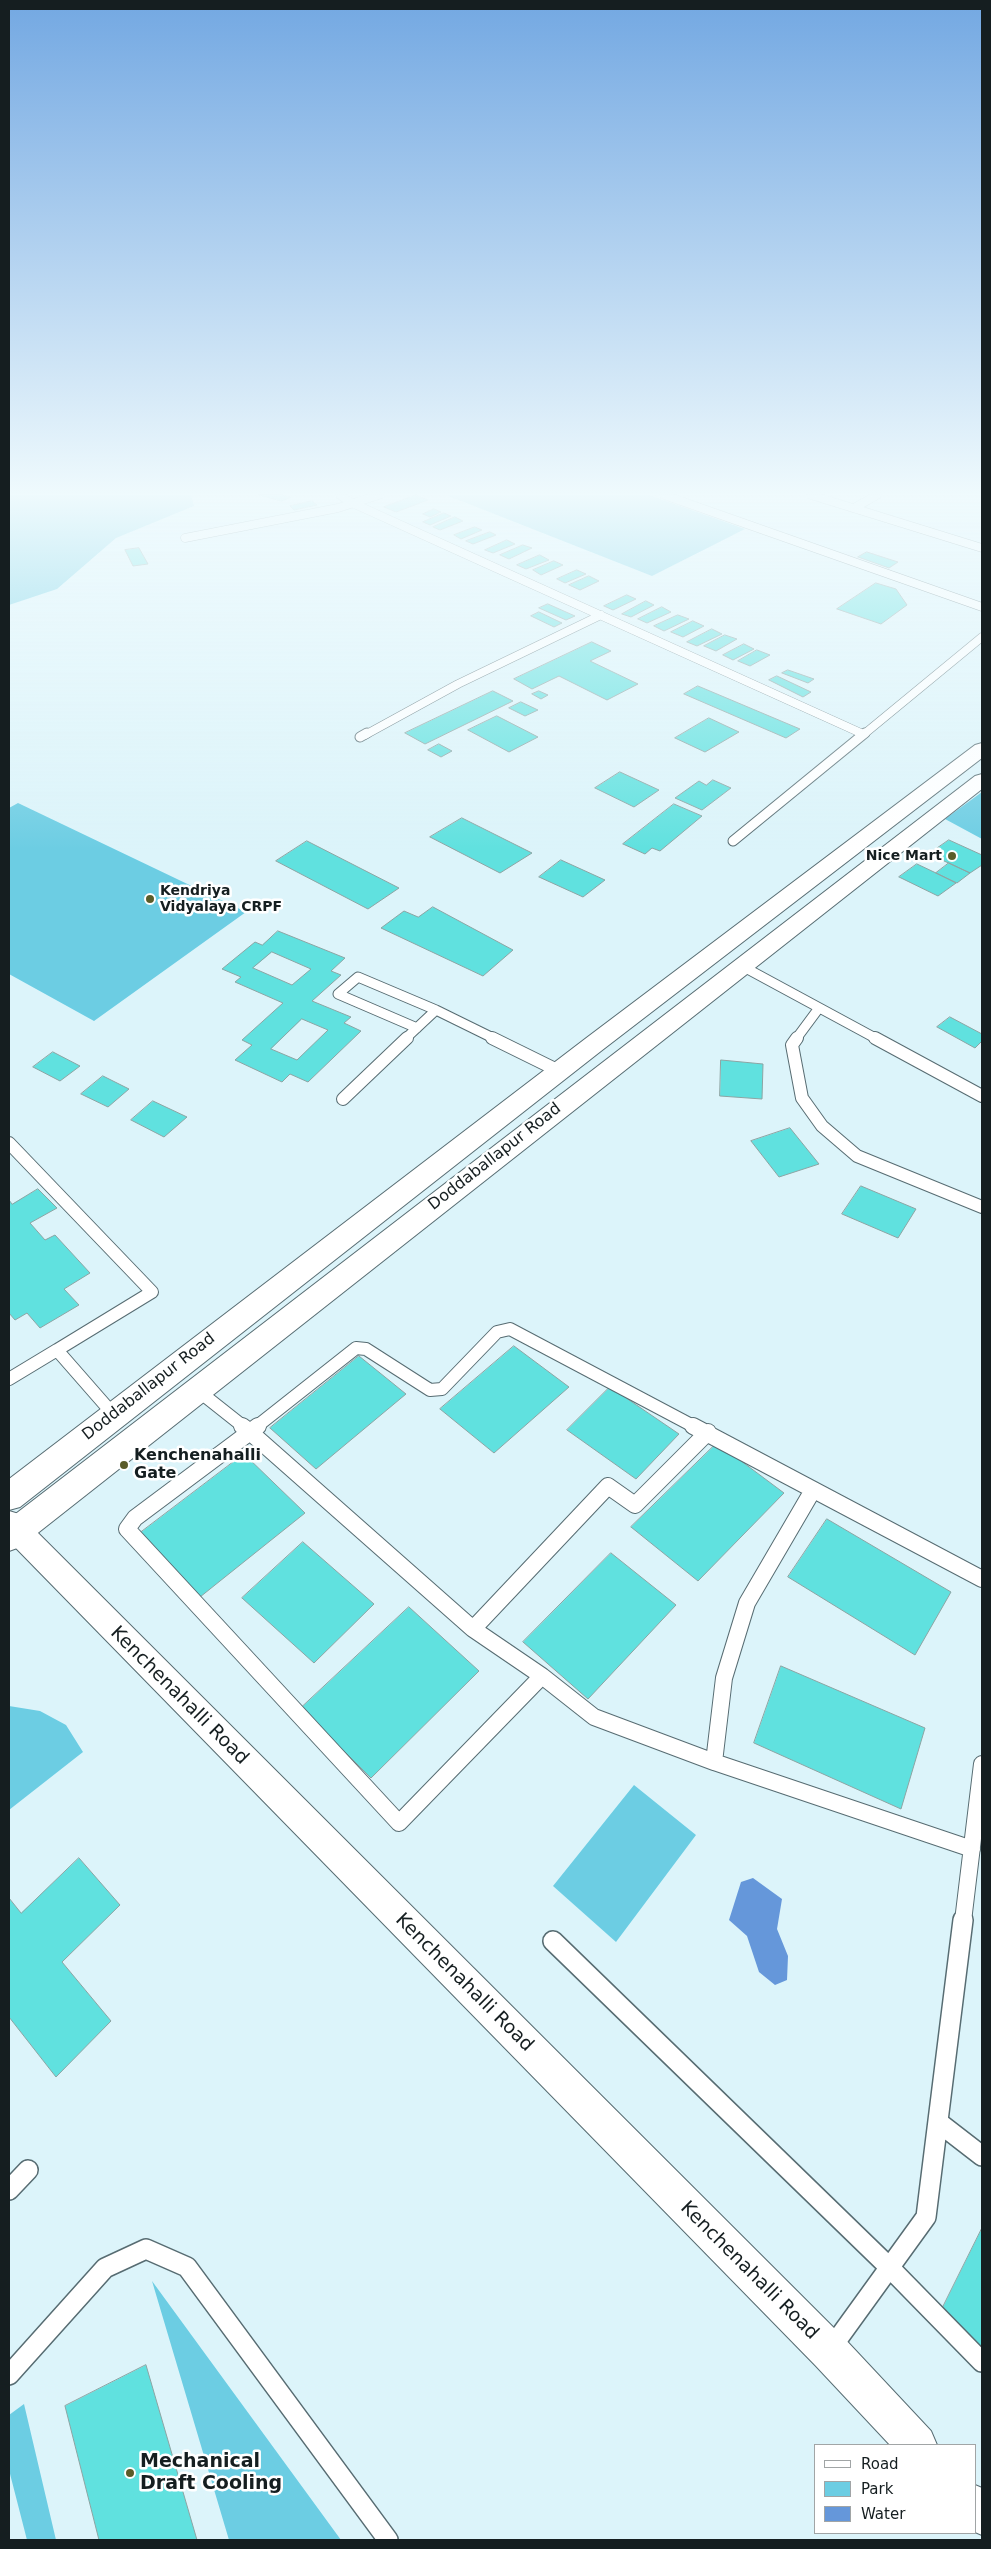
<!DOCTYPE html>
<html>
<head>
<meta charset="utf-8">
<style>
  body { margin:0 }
  #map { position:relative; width:991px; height:2549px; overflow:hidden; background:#dcf4fa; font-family:"DejaVu Sans",sans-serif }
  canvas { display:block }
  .frame { position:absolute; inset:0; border:10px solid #151e20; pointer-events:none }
  .legend { position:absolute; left:814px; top:2444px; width:162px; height:90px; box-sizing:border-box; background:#fff; border:1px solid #a1a5a6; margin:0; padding:6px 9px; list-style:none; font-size:15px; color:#151e20 }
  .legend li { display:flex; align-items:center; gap:10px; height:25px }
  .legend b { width:25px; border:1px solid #a1a5a6 }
</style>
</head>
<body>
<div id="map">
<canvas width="991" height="2549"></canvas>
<div class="frame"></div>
<ul class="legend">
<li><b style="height:6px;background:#fff"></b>Road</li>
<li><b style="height:14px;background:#6ccde3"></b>Park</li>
<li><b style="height:14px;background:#6597da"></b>Water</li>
</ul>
</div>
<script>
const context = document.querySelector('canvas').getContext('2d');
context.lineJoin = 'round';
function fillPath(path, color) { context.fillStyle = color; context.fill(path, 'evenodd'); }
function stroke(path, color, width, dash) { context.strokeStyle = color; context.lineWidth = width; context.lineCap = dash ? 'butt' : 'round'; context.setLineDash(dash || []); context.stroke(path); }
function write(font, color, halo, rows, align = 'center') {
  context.font = font + ' "DejaVu Sans",sans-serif'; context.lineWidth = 5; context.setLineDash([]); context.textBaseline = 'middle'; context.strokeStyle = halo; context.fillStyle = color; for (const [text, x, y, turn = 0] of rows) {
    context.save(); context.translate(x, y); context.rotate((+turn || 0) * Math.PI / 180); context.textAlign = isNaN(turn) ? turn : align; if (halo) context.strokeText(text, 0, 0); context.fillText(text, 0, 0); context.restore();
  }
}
const green = new Path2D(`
  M9,495H191L194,506L116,538L57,589L9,605Z
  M446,495H649L745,529L652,576Z
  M982,792V839L945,819Z
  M18,803L246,912L94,1021L9,974V808Z
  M9,1706L40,1711L66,1725L83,1752L9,1810Z
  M634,1785L696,1835L616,1942L553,1886Z
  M152,2281L341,2540H229Z
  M24,2404L56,2540H27L9,2470V2415Z`);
const water = new Path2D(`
  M753,1878L782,1899L777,1929L788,1956L787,1980L775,1985L759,1972L747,1936L729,1920L741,1882Z`);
const building = new Path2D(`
  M259,495H282L291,497L282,501Z
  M416,495L428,500L396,512L384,507Z
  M312,501L317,505L294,510L290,506Z
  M434,509L441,512L430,517L423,514Z
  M444,513L451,516L430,525L423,522Z
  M455,517L463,521L440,530L433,527Z
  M475,527L482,530L461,539L454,535Z
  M490,532L496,535L473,544L466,541Z
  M507,540L515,544L493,553L485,550Z
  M523,545L532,548L509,559L500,555Z
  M139,548L148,564L133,566L125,550Z
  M867,552L898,562L889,568L858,557Z
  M540,555L549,560L526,569L517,565Z
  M554,561L563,565L541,575L533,570Z
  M577,570L586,574L565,583L557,579Z
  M589,576L599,581L580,590L569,585Z
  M876,583L896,589L907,605L881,624L837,609Z
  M627,595L636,599L613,610L604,606Z
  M646,601L654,605L631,617L622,614Z
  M548,604L575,616L566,620L539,608Z
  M662,607L671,612L647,623L638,619Z
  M539,612L562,623L554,627L531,616Z
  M678,615L689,619L664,631L654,626Z
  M693,621L704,626L683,637L671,632Z
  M712,629L722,634L697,646L687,642Z
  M725,635L737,639L716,651L704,646Z
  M592,642L611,651L590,661L638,684L607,700L559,676L532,689L514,679Z
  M744,644L754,649L733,660L723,655Z
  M757,650L770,655L750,666L738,661Z
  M788,670L814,679L808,683L782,673Z
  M777,676L811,692L803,697L769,680Z
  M698,686L800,729L786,738L684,694Z
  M493,691L513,701L425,744L405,733Z
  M539,691L548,695L541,699L532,694Z
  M521,702L538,710L525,716L509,708Z
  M497,716L538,737L509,752L468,730Z
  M709,718L739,732L705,752L675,738Z
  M439,744L452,751L441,757L428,750Z
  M620,772L659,790L634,807L595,788Z
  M713,780L731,788L702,810L675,798L699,781L706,785Z
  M674,804L702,816L660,851L652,848L645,854L623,844Z
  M462,818L532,853L500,873L430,837Z
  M949,840L982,855V865L970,873L929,854Z
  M307,841L399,888L368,909L276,861Z
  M561,860L605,880L583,897L539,877Z
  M949,863L970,873L957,883L936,873Z
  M917,864L936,873L956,883L938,896L899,877Z
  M433,907L513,950L483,976L381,928L404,911L418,917Z
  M278,931L345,958L331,971L341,975L312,1001L351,1017L344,1023L361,1031L308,1082L290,1074L282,1082L235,1060L252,1045L242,1040L283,1003L235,982L241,977L222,969L255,942L262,945ZM272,952L311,969L292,985L253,968ZM302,1019L328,1030L297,1060L271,1049Z
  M950,1017L982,1034V1041L975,1048L937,1027Z
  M53,1052L80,1066L60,1081L33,1067Z
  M721,1060L763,1064L762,1099L720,1096Z
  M103,1076L129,1089L108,1107L81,1094Z
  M153,1101L187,1117L164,1137L131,1120Z
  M790,1128L819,1164L779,1177L751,1141Z
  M861,1186L916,1209L898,1238L842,1214Z
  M38,1189L57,1208L30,1223L45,1240L55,1235L90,1273L64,1289L79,1305L40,1328L27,1313L15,1320L9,1313V1200L12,1204Z
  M514,1346L569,1387L494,1453L440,1409Z
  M359,1356L406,1394L316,1469L270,1428Z
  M610,1387L679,1434L636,1479L567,1430Z
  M717,1443L784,1493L698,1581L631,1527Z
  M244,1454L305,1513L200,1597L140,1533Z
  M827,1519L951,1592L915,1655L788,1577Z
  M303,1542L374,1604L314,1663L242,1598Z
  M611,1553L676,1605L588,1699L523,1642Z
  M409,1607L479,1671L371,1778L301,1708Z
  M781,1666L925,1728L901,1809L754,1743Z
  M79,1858L120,1905L62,1962L111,2021L56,2077L9,2017V1898L21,1913Z
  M982,2228V2348L941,2311Z
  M146,2365L197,2540H99L65,2406Z`);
const serviceFar4 = new Path2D(`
  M340,495L350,502L863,734
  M664,495L982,607
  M811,495L982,548
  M854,508L877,495
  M185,538L338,508L379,495
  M365,735L458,684L601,615
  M863,735L982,637`);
const serviceFar3 = new Path2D(`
  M360,737L367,733
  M733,841L865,733
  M742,966L877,1039
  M417,1028L338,994L358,977L436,1010L495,1039
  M405,1039L436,1010
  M796,1039L819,1008`);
const serviceFar2 = new Path2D(`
  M492,1038L559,1071
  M797,1038L792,1045L802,1098L822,1126L857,1156L982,1207
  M875,1038L982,1096
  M343,1099L407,1038
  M9,1143L152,1292L57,1350L113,1414
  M9,1379L57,1350
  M196,1389L244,1427
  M256,1427L356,1348L366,1349L430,1390L442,1389L497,1332L510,1329L695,1427`);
const serviceFar1 = new Path2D(`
  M242,1426L250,1432
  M693,1426L982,1579
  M250,1432L473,1629L542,1676L399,1823L127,1529L135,1518Z
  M250,1432L258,1426
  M813,1490L747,1603L724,1678L714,1762L972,1849
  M473,1629L608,1486L635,1505L708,1432
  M542,1676L594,1717L714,1762
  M963,1921L982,1764`);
const service = new Path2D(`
  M553,1941L889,2267L982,2362
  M938,2122L982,2156
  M9,2190L28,2170
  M832,2347L926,2217L963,1920
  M9,2375L105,2268L146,2249L187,2267L388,2540`);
const minor = new Path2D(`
  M9,1511L19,1514L843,2337L931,2431L937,2445H890L815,2365L9,1541Z
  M975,2485L982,2488V2535L975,2532Z`);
const primary = new Path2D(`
  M982,743V758L601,1051L20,1507L9,1510V1479L585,1039L975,745Z
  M982,774V789L20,1547L9,1551V1519L975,776Z`);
const markers = [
  [952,856,5,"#5a5c29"],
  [150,899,5,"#5a5c29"],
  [124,1465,5,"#5a5c29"],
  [130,2473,5,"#5a5c29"]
];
const farPoinames = [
  ["Nice Mart",942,856],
  ["Kendriya",160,891,"left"],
  ["Vidyalaya CRPF",160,907,"left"]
];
const streetNames = [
  ["Doddaballapur Road",495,1157,-38],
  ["Doddaballapur Road",149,1387,-38]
];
const poiNames = [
  ["Kenchenahalli",134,1456],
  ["Gate",134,1474]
];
const nearStreetnames = [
  ["Kenchenahalli Road",179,1696,45],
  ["Kenchenahalli Road",464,1983,45],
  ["Kenchenahalli Road",749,2271,45]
];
const nearPoinames = [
  ["Mechanical",140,2462],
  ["Draft Cooling",140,2484]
];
fillPath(green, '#6ccde3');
fillPath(water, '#6597da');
fillPath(building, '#60e1df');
stroke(building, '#8ca4a3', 1);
stroke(serviceFar4, '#576c72', 9);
stroke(serviceFar3, '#576c72', 11);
stroke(serviceFar2, '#576c72', 14);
stroke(serviceFar1, '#576c72', 18);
stroke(service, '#576c72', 22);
stroke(minor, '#576c72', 2);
stroke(primary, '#576c72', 2);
stroke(serviceFar4, '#fff', 8);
stroke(serviceFar3, '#fff', 9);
stroke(serviceFar2, '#fff', 12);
stroke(serviceFar1, '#fff', 16);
stroke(service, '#fff', 19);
fillPath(minor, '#fff');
fillPath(primary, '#fff');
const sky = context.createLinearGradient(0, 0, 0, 851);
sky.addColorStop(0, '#73a8e2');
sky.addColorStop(0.58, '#effafd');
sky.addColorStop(1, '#effafd00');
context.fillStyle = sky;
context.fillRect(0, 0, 991, 851);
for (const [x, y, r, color] of markers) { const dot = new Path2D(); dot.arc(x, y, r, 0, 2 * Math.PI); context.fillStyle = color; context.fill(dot); stroke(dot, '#fff', 2); }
write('bold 14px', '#151e20', '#fff', farPoinames, 'right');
write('16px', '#151e20', '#fff', streetNames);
write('bold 16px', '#151e20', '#fff', poiNames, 'left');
write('19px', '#151e20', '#fff', nearStreetnames);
write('bold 19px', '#151e20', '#fff', nearPoinames, 'left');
</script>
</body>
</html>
